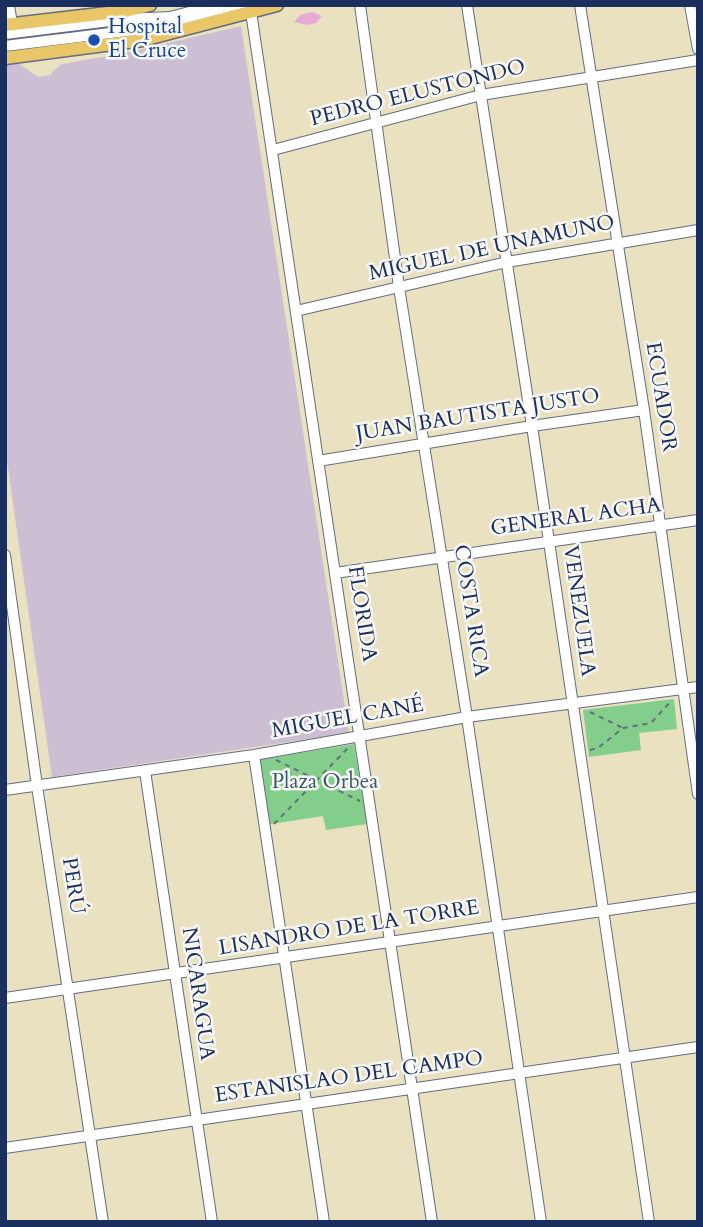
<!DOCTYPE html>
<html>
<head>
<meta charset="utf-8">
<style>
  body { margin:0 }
  #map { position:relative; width:703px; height:1227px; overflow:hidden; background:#eae1c1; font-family:Cardo,serif }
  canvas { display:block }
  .frame { position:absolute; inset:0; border:7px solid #1b2f5e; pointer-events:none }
</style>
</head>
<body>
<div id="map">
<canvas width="703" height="1227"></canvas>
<div class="frame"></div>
</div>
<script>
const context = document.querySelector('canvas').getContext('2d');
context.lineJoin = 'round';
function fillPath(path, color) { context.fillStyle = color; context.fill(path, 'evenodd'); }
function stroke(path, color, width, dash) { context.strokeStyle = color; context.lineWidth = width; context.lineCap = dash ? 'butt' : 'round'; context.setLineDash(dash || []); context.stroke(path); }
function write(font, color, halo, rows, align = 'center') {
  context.font = font + ' Cardo,serif'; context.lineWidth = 5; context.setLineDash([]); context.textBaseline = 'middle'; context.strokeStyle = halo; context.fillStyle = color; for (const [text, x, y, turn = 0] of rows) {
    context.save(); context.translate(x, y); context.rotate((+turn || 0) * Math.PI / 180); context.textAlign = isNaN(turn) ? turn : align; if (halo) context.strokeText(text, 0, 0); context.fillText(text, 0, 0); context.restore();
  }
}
const industrial = new Path2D(`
  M241,26L349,733L52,777L5,447V65L18,63L38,77L51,75L52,72L62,64L130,52Z`);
const green = new Path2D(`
  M674,699L677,729L639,733L641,750L589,757L583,710Z
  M354,744L367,824L326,830L323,816L265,825L258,760Z`);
const building = new Path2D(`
  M312,12L322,16L316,23L307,25L294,22L300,15Z`);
const path = new Path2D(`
  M590,712L623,728
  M590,750L598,748L623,728L651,723L672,700
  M276,760L360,801
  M274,824L348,748`);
const minor = new Path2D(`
  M9,5L12,24
  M360,5L399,287L467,717L541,1222
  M467,5L532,426L649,1222
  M580,5L644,410L698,794
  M690,5L698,49
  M251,12L432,1222
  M5,34L126,19L170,17L216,5
  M5,46L159,27L249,5
  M273,150L481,95L698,60
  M296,311L507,262L698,230
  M318,461L532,426L644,410
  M5,555L37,786L103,1222
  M335,573L698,520
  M254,755L324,1222
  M145,771L212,1222
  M5,790L254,755L467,717L698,687
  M5,998L698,897
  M5,1148L698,1047`);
const major = new Path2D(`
  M5,25L125,11L150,5
  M5,58L143,40L277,5`);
const markers = [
  [94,40,7,"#1a4fb4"]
];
const transitNames = [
  ["Hospital",108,28],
  ["El Cruce",108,52]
];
const streetNames = [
  ["PEDRO ELUSTONDO",418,94,-14],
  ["MIGUEL DE UNAMUNO",492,249,-12],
  ["ECUADOR",660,397,81],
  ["JUAN BAUTISTA JUSTO",478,416,-9],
  ["GENERAL ACHA",576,518,-8],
  ["COSTA RICA",470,611,81],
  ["VENEZUELA",578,611,82],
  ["FLORIDA",361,614,81],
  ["MIGUEL CANÉ",348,719,-10],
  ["PERÚ",72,886,81],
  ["LISANDRO DE LA TORRE",349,929,-9],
  ["NICARAGUA",197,994,82],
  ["ESTANISLAO DEL CAMPO",349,1078,-8]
];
const parkNames = [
  ["Plaza Orbea",325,783]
];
fillPath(industrial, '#ccbfd4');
fillPath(green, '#83ce8b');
fillPath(building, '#e4abd4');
stroke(minor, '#636d81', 12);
stroke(major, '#636d81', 15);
stroke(path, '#636d81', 2, [5, 5]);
stroke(minor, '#fff', 10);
stroke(major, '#e9c769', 12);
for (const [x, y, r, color] of markers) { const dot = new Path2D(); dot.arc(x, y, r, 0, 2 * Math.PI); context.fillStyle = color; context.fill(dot); stroke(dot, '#f6f6f2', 2.5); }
write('21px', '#164399', '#f6f6f2', transitNames, 'left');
write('21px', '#1b2f5e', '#f6f6f2', streetNames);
write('21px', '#355769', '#f6f6f2', parkNames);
</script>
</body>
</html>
